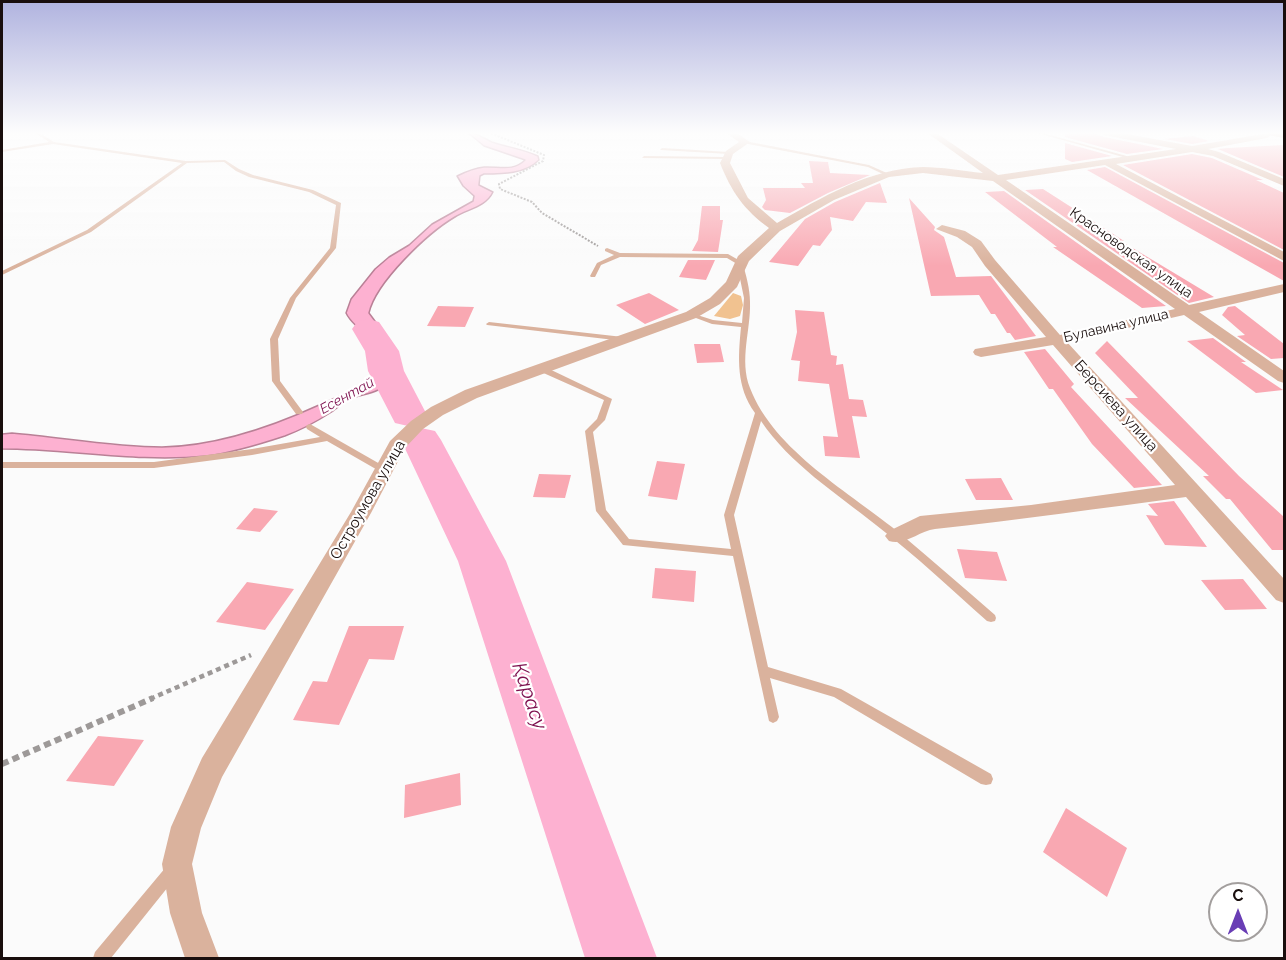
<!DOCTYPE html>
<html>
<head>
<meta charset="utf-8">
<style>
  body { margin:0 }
  #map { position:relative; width:1286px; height:960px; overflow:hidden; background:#fbfbfb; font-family:Raleway,sans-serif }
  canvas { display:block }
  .frame { position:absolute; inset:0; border:3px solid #190e0d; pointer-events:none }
  .north { position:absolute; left:1208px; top:882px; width:60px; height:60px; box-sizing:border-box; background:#fff; border:2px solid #a39f9e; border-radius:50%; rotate:0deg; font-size:16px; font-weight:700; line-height:24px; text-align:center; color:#190e0d }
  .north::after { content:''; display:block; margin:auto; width:21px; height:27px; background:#693db5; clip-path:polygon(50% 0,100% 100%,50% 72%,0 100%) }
</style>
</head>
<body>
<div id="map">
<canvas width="1286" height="960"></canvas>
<div class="frame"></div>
<div class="north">С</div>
</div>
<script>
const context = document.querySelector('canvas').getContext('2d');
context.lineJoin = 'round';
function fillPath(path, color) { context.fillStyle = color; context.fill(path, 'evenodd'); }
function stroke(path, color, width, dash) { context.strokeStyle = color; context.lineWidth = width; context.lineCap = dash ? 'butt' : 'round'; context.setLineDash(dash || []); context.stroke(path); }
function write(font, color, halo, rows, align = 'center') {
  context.font = font + ' Raleway,sans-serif'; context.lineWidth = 4.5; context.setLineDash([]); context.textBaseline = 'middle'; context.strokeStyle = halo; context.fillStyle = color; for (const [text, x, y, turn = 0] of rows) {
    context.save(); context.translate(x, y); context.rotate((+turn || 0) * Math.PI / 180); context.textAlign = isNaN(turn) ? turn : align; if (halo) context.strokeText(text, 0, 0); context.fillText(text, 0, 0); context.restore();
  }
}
const green = new Path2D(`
  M733,293L741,296L743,305L740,316L730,319L714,316Z`);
const water = new Path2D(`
  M467,132C476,132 483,138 492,142C507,147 523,149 538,156L539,160C525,174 503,174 484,174L480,176L479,185L493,192C486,207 468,209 455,217C428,233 376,282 369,313C386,335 411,370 378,390C369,395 357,395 348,400C342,403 336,409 330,413C316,422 301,430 285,436C261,444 231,453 206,456C138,463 69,449 2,449V434L12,433C61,437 112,447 162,447C216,446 271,427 319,405C342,394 361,391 376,370C375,359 374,348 367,338C361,328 351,324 346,313L351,299L375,269L389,257L409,245L432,224L473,201L474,196L463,186L457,176C465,172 475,168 484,167C499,166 513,172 525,160L484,146Z`);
const river = new Path2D(`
  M368,319L379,322L399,351L404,371L427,415L421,423L408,426L395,423L368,371L365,351L352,329L357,322Z
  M421,428L435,431L441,440L506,561L657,958H585L458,561L401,440L407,431Z`);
const building = new Path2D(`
  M1065,132H1089L1104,137L1163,149L1127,154L1065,137Z
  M1193,136L1209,141L1192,144L1165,139Z
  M1065,143L1112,156L1072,162L1065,159Z
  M1284,145V177L1218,149L1228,148Z
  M1192,154L1212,158L1263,180H1256L1284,193V250L1123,165Z
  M809,161L828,162L830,173L870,175L828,193L790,213L765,210L762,207L766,200L763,188H805L801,183H813Z
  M1105,167L1284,263V281L1087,170Z
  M880,183L887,203L866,202L853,221L830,217L832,230L820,246L813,245L798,266L769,262L805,219L835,202Z
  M1043,189L1124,241H1121L1214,297L1189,303L1025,190Z
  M1004,191L1166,306L1142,308L1053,247H1057L985,192Z
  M909,198L935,227L934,230L944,237L956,277L991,276L1036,336L1015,340L1010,333H1007L995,314H991L979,295L931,296Z
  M702,206H720V220H723L718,252L692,251L698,240Z
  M688,260H715L706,280L679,277Z
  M649,293L679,310L645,324L616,305Z
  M438,306L474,307L465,327L427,326Z
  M1235,306L1284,344V358L1271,359L1237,336L1245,335L1222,315L1228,307Z
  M795,310L824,312L831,355L837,356L836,365L843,364L849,399L863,400L867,417L852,416L860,458L825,456L823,436L838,437L829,384L798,381L800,361L791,360L797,332Z
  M1213,338L1246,362H1241L1283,390L1256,393L1187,341Z
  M1107,341L1239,476L1284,517V550H1272L1230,499H1226L1203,476H1209L1125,398H1138L1095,353Z
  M694,344H720L724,362L697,363Z
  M1045,349L1074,384L1071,387L1162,485L1134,488L1092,444L1053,389H1049L1024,352Z
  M657,461L685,464L677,500L648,496Z
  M539,474L571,475L565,498L533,497Z
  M1001,478L1013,500H976L965,479Z
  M1174,501L1207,547L1165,545L1146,515L1158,516L1148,504Z
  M254,508L278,511L260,532L236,529Z
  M957,549L997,552L1007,581L965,578Z
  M655,568L696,571L694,602L652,598Z
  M1243,579L1267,609L1225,610L1201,580Z
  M247,582L294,589L265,630L216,622Z
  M349,626H404L394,660L369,659L339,725L293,720L313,681L327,682Z
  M98,736L144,740L114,786L66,781Z
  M460,773L461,805L404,818L405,785Z
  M1066,808L1127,848L1107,897L1043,852Z`);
const pathFar2 = new Path2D(`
  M488,132L544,155L543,161L499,184L500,189L532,202L542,213L598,246`);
const pathFar1 = new Path2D(`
  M150,699L251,655`);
const path = new Path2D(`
  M2,764L153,698`);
const lane = new Path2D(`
  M34,132H38L54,142L186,161L225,160L239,169L253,175L313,190L341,203L336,248L296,298L278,339L280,381L303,412L302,414H296L272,381L270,339L290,298L330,248L336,205L309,192L249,177L236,171L224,162L187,163L91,232L2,275V271L87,230L182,163L53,144L2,152V150L49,142Z
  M1034,132H1039L1134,158L1130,159Z
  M745,141L869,165L889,174L885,175L868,167L743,143Z
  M662,148L729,152L731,153L729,154L660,150Z
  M644,156L727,157L729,158L727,159L642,158Z
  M607,248L620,253L728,254L742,262C746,274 750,289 750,302C751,330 739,360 750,388C774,451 851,493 902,535C933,561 964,588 995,615L996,618L995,621L991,622L987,621C951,589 915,555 876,525C836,493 790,464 761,421L734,515L768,667L841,689L991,774L993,779L991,784L986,785L981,784L834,697L770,678L779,717L777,721L773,723L769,721L733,556L623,545L596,511L585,431L597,419L604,400L539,371V367H545L612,399L605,420L593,432L606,510L629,539L731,549L724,515L755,413C736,387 738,358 741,327L712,324L688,315L691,313L713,320L742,323L744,298L737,264L727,258L620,257L601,265L595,277H591L590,276L597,263L614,255L605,251V249Z
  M489,322L623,337L627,339L623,341L487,325L486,324Z
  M310,424L387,468L388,470L384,473L381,472L327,441L252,455L154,468H2V462H154L252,449L320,437L307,429L306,427L307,425Z
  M171,865L176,867L178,872L176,877L111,958H93L95,952L166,867Z`);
const street = new Path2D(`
  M725,132H735L750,142L733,154L730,163L748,198L777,223C821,198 870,168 923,167C942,167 963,171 983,173L926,132H935L998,175L1176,149L1104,135L1100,132H1116L1192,146L1275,132L1267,138L1208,149L1219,152L1284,179V186L1213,156L1192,152L1116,164L1284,252V261L1105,165L1006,180L1189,305L1284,284V292L1199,312L1284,371V383L1278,381L1184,315L1067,342L1284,579V603L1276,600L1186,497C1102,508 1019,520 935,529C919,531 905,546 889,541L885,536L889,531L920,516L1031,505L1175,485L1053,345L981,357L975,355L973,352L975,349L1046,337L985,266L972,247L957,237L936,229L942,225L965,231L981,241L995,260L1060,335L1175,309L993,181L923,173L889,177L834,200L780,231L749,261L737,287L720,304L696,318L477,398L443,415L423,429L405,448L371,513L222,777L201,828L192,864L202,913L219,958H185L170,913L162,864L171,827L202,758L351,512L390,441L411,421L431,407L465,390L686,312L710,298L726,282L738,256L769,228C744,210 731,191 720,163L726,151L739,142Z`);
const secondary = new Path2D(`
  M1267,132H1284V138L1269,135Z`);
const farStreetnames = [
  ["Красноводская улица",1131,253,35],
  ["Булавина улица",1116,326,-13]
];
const farWaternames = [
  ["Есентай",347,396,-29]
];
const streetNames = [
  ["Берсиева улица",1116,406,48],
  ["Остроумова улица",368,500,-60]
];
const nearWaternames = [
  ["Қарасу",529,696,71]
];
fillPath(green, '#f1c290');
fillPath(water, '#fdb1d1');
stroke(water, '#b98096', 1.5);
fillPath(river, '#fdb1d1');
fillPath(building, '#f9a8b2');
stroke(pathFar2, '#9d9998', 2, [2, 1.5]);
stroke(pathFar1, '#9d9998', 4.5, [5, 4]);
stroke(path, '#9d9998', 6, [7, 4.5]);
fillPath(lane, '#dab29d');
fillPath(street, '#dab29d');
fillPath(secondary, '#c78e6f');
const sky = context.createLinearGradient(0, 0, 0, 266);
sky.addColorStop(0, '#b0b3df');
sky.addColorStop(0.5, '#fdfdfd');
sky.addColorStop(1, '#fdfdfd00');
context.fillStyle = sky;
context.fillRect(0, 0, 1286, 266);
write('14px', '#190e0d', '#fff', farStreetnames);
write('italic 14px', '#7d104e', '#fff', farWaternames);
write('15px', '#190e0d', '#fff', streetNames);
write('italic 20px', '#7d104e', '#fff', nearWaternames);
</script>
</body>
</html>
